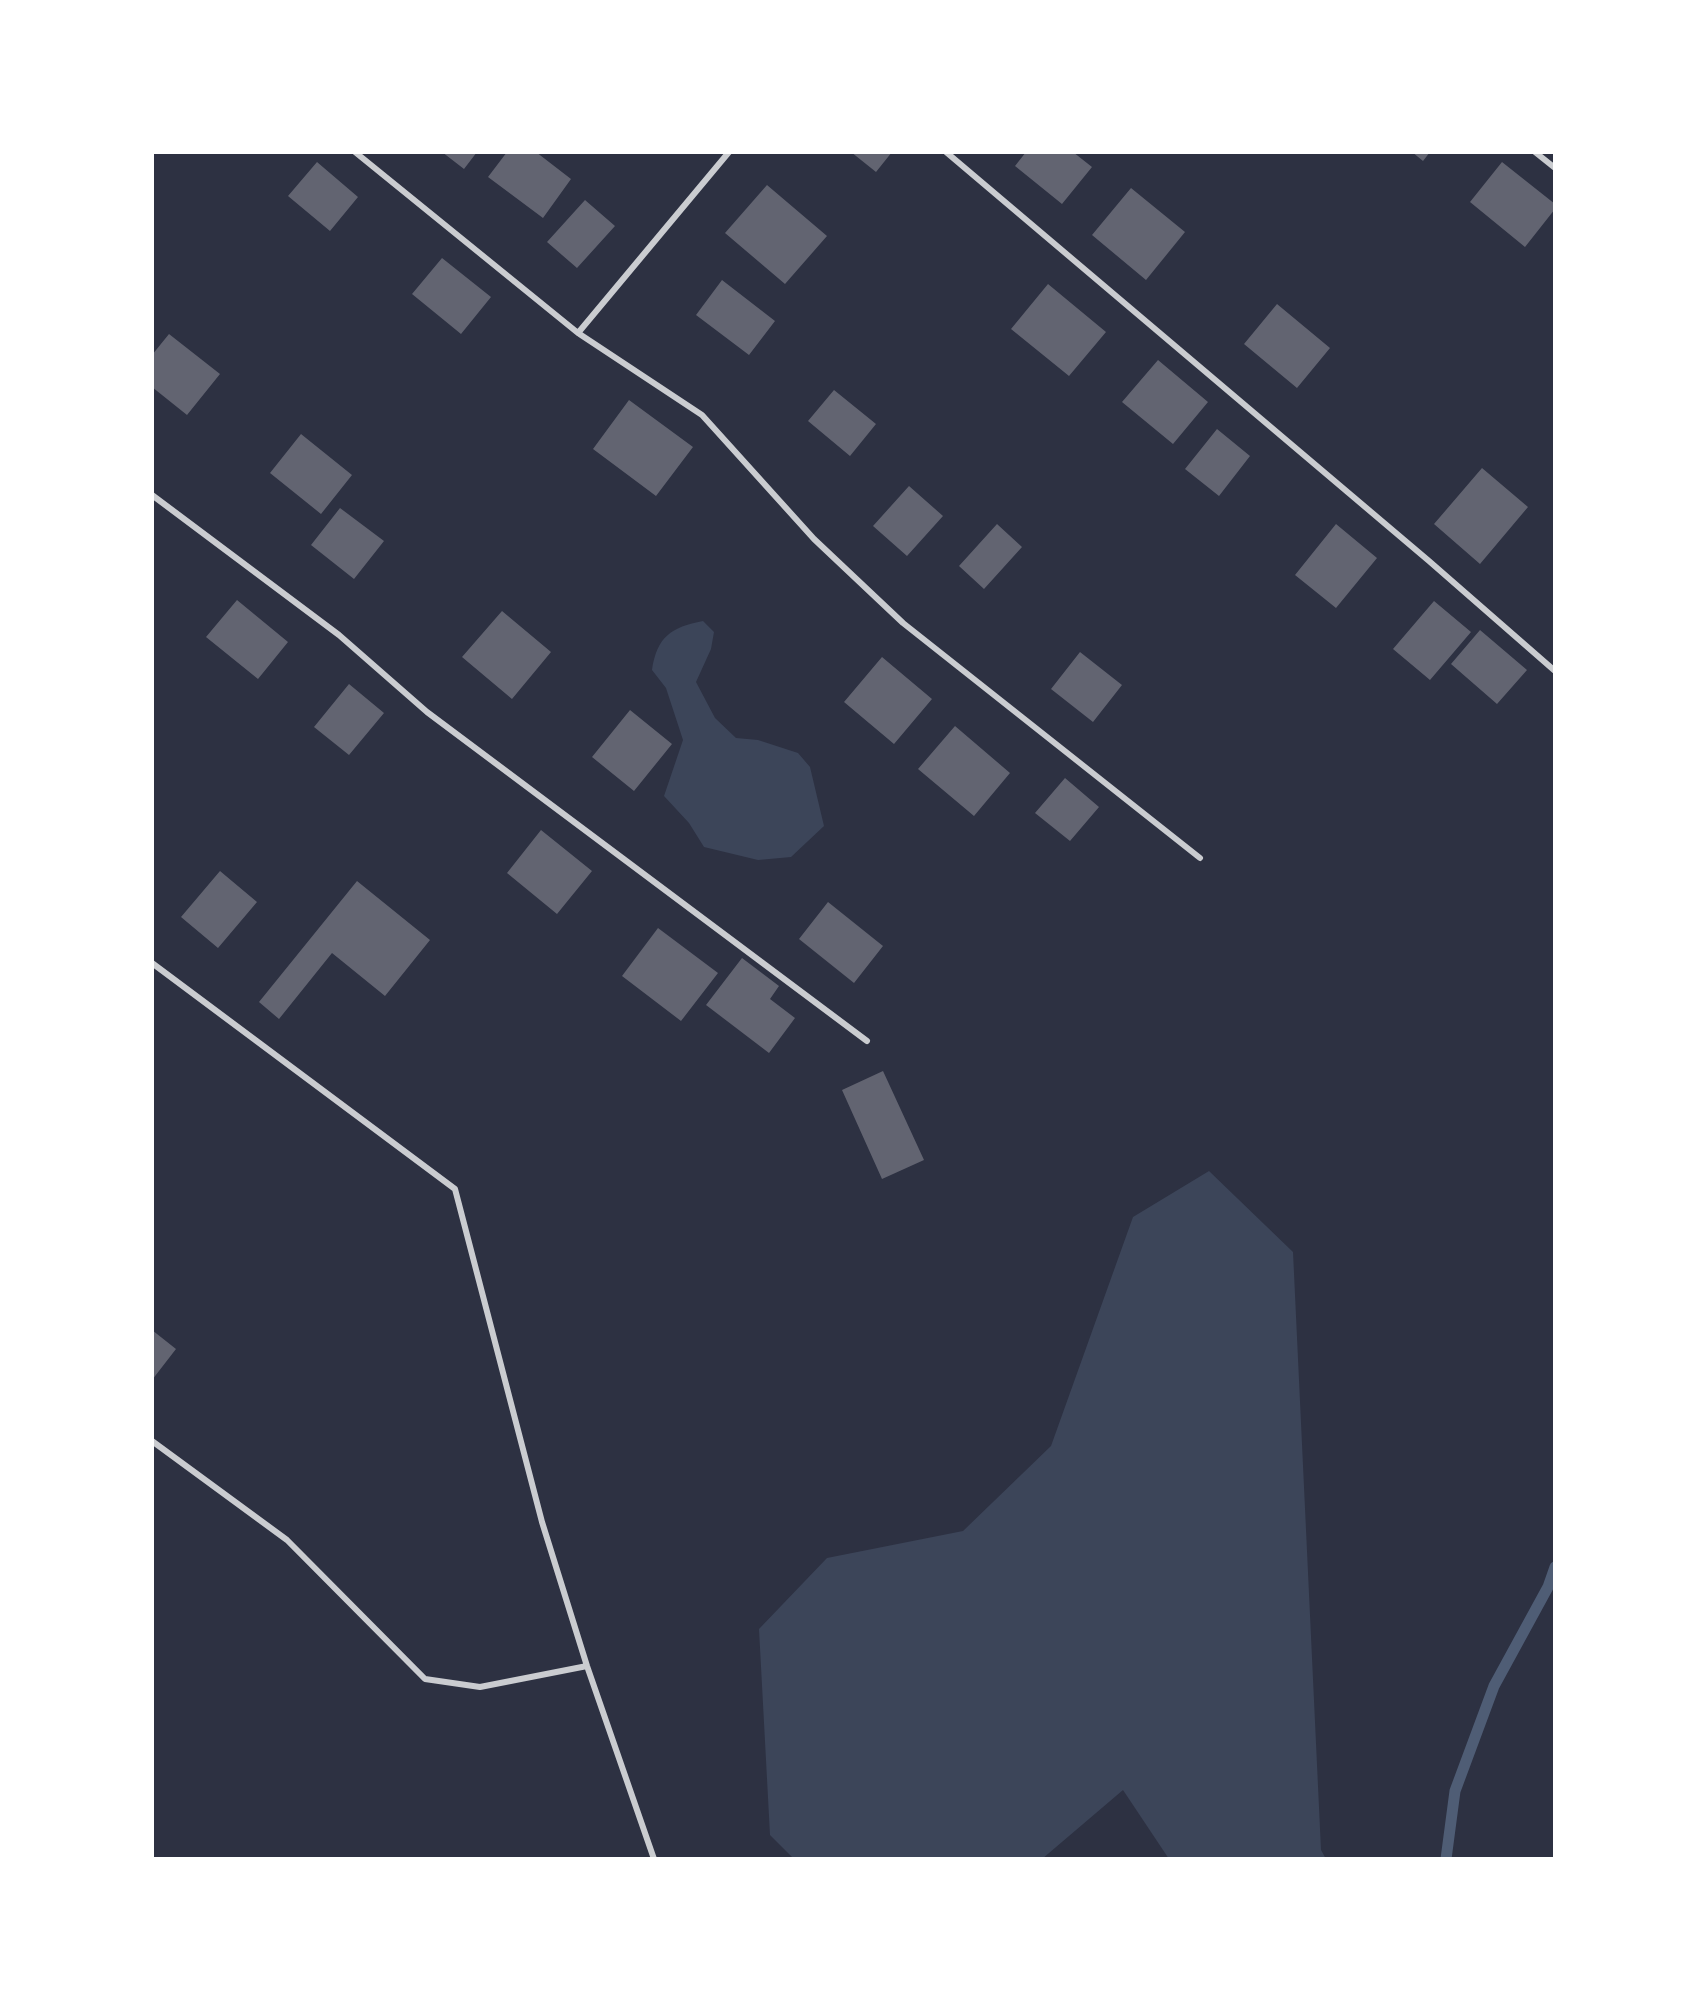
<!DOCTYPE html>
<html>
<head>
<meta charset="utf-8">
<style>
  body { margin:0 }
  #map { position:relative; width:1707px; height:2011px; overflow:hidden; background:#2d3142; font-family:"Noto Sans",sans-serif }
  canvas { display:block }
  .frame { position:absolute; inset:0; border:154px solid #fff; pointer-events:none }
</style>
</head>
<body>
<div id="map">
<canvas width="1707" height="2011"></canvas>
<div class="frame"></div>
</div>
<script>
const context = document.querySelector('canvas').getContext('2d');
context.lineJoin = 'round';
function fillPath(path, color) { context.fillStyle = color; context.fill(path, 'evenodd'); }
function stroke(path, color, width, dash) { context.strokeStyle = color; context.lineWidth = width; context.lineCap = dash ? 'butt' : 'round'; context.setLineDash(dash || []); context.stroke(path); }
const green = new Path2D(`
  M703,621L714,632L711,649L696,682L715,718L736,738L758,740L798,753L810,767L824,826L791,857L758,860L704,847L689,823L664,796L683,740L666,688L652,670C657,637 671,627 703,621Z
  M1209,1171L1293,1252L1321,1850L1326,1859H1169L1123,1790L1042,1859H794L770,1835L759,1629L827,1558L963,1531L1051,1446L1133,1217Z`);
const stream = new Path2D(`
  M1446,1859L1455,1791L1494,1686L1548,1587L1555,1567`);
const building = new Path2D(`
  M442,152H477L464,169Z
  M507,152H536L571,179L543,218L488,177Z
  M851,152H892L876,172Z
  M1026,152H1073L1092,167L1062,204L1015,166Z
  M1412,152H1430L1423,161Z
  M317,162L358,197L330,231L288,196Z
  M1502,162L1555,204V209L1525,247L1470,202Z
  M767,185L827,236L785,284L725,233Z
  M1131,188L1185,232L1146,280L1092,235Z
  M585,200L615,226L577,268L547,242Z
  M442,258L491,297L461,334L412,294Z
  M722,280L775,321L749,355L696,315Z
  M1048,284L1106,332L1069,376L1011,329Z
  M1277,304L1330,348L1297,388L1244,344Z
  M169,334L220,374L187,415L152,387V355Z
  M1158,360L1208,402L1173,444L1122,402Z
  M834,390L876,424L850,456L808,421Z
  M629,400L693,447L656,496L593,449Z
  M1217,429L1250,456L1219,496L1185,469Z
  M301,434L352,475L321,514L270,473Z
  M1482,468L1528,507L1480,564L1434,524Z
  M909,486L943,516L907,556L873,526Z
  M340,508L384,541L354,579L311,545Z
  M997,524L1022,547L984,589L959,566Z
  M1336,524L1377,558L1336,608L1295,575Z
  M237,600L288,642L258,679L206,637Z
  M1434,601L1471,632L1430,680L1393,649Z
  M502,611L551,652L512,699L462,657Z
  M1480,630L1527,670L1497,704L1451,664Z
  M1080,652L1122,685L1093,722L1051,689Z
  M882,657L932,699L894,744L844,702Z
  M349,684L384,713L349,755L314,727Z
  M630,710L672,744L634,791L592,757Z
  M955,726L1010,773L974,816L918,769Z
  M1065,778L1099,807L1070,841L1035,813Z
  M541,830L592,871L557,914L507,873Z
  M220,871L257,902L218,948L181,917Z
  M357,881L430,940L385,996L332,953L279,1019L259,1002Z
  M828,902L883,946L854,983L799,939Z
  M658,928L718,973L681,1021L622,976Z
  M742,958L779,986L770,999L795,1018L769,1053L706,1005Z
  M883,1071L924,1160L882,1179L842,1090Z
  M152,1330L176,1349L152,1380Z`);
const service = new Path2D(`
  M355,152L578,333L702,415L814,539L903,623L1200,858
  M946,152L1429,561L1555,671
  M1535,152L1555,168
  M578,333L729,152
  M152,495L339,635L427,712L867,1041
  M152,963L455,1189L542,1522L587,1666L654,1859
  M152,1441L287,1540L425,1679L480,1687L587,1666`);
fillPath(green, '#3c4559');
stroke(stream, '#4f5d75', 11);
fillPath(building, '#626471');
stroke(service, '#caccd0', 6);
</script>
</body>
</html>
